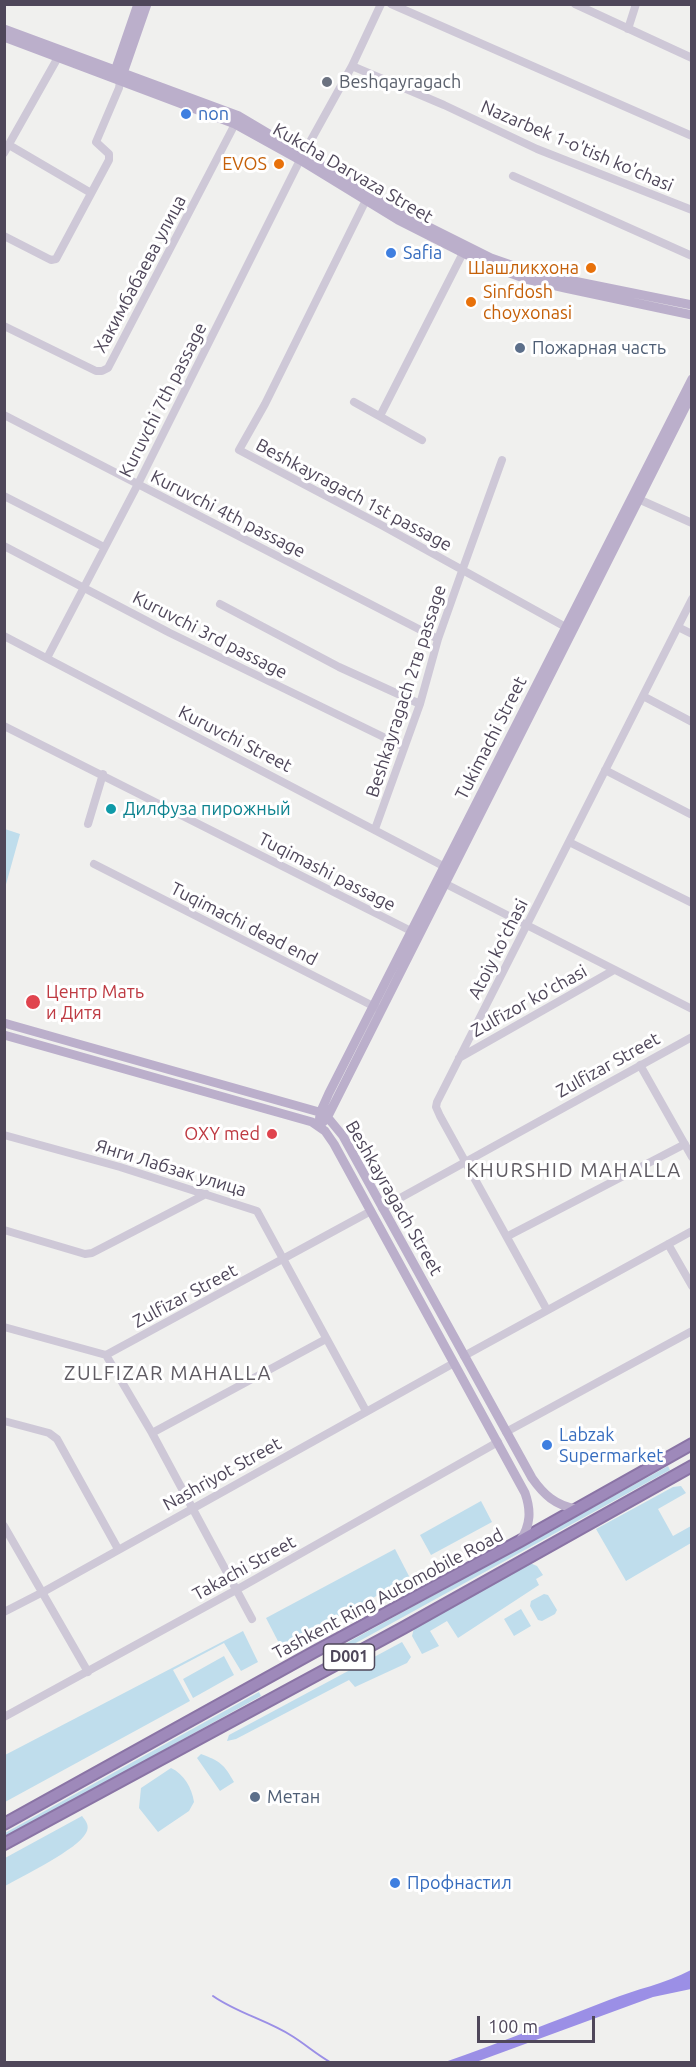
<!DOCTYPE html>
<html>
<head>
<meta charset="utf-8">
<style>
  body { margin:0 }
  #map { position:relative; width:696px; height:2067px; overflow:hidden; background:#f0f0ee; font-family:Ubuntu,sans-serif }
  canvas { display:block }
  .frame { position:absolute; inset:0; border:6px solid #4f475a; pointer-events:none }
  .scale { position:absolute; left:477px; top:2016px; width:118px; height:27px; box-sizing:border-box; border:3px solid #4f475a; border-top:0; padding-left:8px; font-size:18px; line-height:21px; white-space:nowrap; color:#4f475a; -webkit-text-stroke:4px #fff; paint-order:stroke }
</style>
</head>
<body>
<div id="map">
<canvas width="696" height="2067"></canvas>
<div class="frame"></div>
<div class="scale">100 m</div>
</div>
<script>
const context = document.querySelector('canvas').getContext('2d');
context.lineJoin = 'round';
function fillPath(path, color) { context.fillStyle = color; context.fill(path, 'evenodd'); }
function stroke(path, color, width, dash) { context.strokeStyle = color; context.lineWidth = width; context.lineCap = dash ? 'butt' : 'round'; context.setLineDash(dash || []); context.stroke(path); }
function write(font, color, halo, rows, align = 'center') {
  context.font = font + ' Ubuntu,sans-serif'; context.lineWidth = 6; context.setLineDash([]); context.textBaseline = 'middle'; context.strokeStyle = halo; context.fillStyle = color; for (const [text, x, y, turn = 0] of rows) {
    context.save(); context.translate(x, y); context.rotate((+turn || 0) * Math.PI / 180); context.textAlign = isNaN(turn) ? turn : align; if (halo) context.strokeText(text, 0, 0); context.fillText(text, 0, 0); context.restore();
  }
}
const green = new Path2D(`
  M5,829L20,834L5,888L4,829Z
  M668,1466L670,1470L334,1655L332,1651Z
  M681,1486L686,1493L658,1509L673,1536L691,1526V1543L626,1581L596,1529L673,1487Z
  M481,1501L492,1522L431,1555L420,1535Z
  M395,1549L410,1578L281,1647L266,1618Z
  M530,1563L537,1566L543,1575L536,1579L539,1585L458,1638L447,1621L430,1631L439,1646L422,1654L412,1636L414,1628Z
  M544,1594L548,1595L557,1610L555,1614L542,1621L538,1620L530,1606L531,1601Z
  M521,1609L531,1626L514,1636L504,1619Z
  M243,1631L258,1662L241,1671L224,1643L173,1670L190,1701L5,1802V1755Z
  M402,1642L411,1657L407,1663L355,1687L349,1680L236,1739L227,1741L229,1735Z
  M224,1656L234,1675L193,1698L183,1679Z
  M259,1692L261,1696L5,1838V1833Z
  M201,1754C220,1761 224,1764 234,1782L220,1791L197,1758Z
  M171,1768C184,1774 192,1788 194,1802L189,1811L158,1832L139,1808L141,1788Z
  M82,1816C86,1821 90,1826 86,1833C78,1849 23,1876 5,1886V1858Z`);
const water = new Path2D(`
  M691,1970V1989L653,1997L476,2062H445C500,2043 554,2021 609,2000C636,1989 665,1984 691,1970Z`);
const stream = new Path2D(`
  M213,1996C237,2013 267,2020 292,2036C305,2044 316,2054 330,2062`);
const minor = new Path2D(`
  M391,4L692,136
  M575,4L692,58
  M628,29L636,4
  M352,66L444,105L537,149L692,210
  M9,145L91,193
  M4,153L61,52
  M513,176L692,256
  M365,202L265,404L239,450L383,526L571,630
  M4,236L51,260L56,259L109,160V154L96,142L119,88L120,81
  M4,326L96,371H102L108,368L235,124
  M354,402L422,440
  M4,415L438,639
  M380,416L465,249
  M4,496L104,547
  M636,498L692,523
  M4,546L170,633L404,747
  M220,604L339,667L420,704
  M678,627L692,634
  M4,636L447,868
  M47,658L138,484L300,160L352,66L381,4
  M643,696L692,722
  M4,726L411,931
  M605,770L692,815
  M88,824L103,774
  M375,829L420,704L438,639L462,571L502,460
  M569,842L692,903
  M94,864L377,1008
  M442,882L692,1009
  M459,1058L614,970
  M640,1065L692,1157
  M4,1135L120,1167L257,1211L366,1411
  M382,1208L692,1037
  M4,1230L85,1254L92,1253L206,1194
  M508,1236L685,1144
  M668,1244L692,1286
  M547,1310L440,1116L436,1107L437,1102L692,599
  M4,1327L106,1355L371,1211
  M106,1355L152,1433L252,1619
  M464,1356L692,1231
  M4,1421L49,1433L57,1439L118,1549
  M506,1432L692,1331
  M152,1433L326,1339
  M4,1526L88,1672
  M4,1612L43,1592L454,1363
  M4,1717L236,1590L498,1442`);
const major = new Path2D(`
  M4,29L239,116L409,217L491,258L534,273L692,305
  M4,37L235,124L300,160L398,220L483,263L526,279L565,288L692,315
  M117,76L115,71L138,4
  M121,79L147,4
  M4,1023L319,1112L329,1119L343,1136L532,1478C544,1495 555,1505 576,1509
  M4,1035L312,1122L325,1131L334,1144L525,1493C531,1510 531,1525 520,1541
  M319,1126L320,1113L329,1093L692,379
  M319,1126L327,1118L692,394`);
const highway = new Path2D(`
  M4,1824L314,1652L520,1541L692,1444
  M4,1844L403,1628L692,1466`);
const markers = [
  [327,82,6,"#6b7280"],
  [186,114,6,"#3f7fe0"],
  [279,164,6,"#e8710a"],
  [391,253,6,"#3f7fe0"],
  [591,268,6,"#e8710a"],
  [471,302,6,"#e8710a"],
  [520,348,6,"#5c6f8a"],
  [111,809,6,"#0f9aa8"],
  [33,1002,8,"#e0444e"],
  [272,1134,6,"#e0444e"],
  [547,1445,6,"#3f7fe0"],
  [255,1797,6,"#5c6f8a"],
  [395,1883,6,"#3f7fe0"]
];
const shields = [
  [349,1657,51]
];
const shieldNames = [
  ["D001",349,1657]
];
const worshipNames = [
  ["Beshqayragach",339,82]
];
const shopNames = [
  ["non",198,114],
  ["Safia",403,253],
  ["Labzak",559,1435],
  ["Supermarket",559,1456],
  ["Профнастил",407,1883]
];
const streetNames = [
  ["Nazarbek 1-o'tish ko'chasi",577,146,23],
  ["Kukcha Darvaza Street",353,173,30],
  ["Хакимбабаева улица",140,274,-62],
  ["Kuruvchi 7th passage",163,400,-63],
  ["Beshkayragach 1st passage",354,495,28],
  ["Kuruvchi 4th passage",228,514,27],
  ["Kuruvchi 3rd passage",210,635,27],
  ["Beshkayragach 2тв passage",406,691,-72],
  ["Tukimachi Street",491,738,-63],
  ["Kuruvchi Street",235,739,27],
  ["Tuqimashi passage",327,872,27],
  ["Tuqimachi dead end",244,924,27],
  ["Atoiy koʻchasi",498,949,-63],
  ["Zulfizor ko'chasi",529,1001,-29],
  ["Zulfizar Street",608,1065,-29],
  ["Янги Лабзак улица",171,1168,17],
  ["Beshkayragach Street",394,1198,60],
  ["Zulfizar Street",185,1296,-28],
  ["Nashriyot Street",222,1474,-29],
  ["Takachi Street",244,1568,-29],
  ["Tashkent Ring Automobile Road",388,1594,-28]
];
const foodNames = [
  ["EVOS",267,164],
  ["Шашликхона",579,268],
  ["Sinfdosh",483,292,"left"],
  ["choyxonasi",483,313,"left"]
];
const serviceNames = [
  ["Пожарная часть",532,348],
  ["Метан",267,1797]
];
const cultureNames = [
  ["Дилфуза пирожный",123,809]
];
const healthNames = [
  ["Центр Мать",46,992],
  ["и Дитя",46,1013],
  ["OXY med",260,1134,"right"]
];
const neighbourhoodNames = [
  ["KHURSHID MAHALLA",574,1170],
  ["ZULFIZAR MAHALLA",168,1373]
];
fillPath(green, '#bfddec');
fillPath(water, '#9b8fe6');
stroke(stream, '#9b8fe6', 2);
stroke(highway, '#8a74a5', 14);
stroke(minor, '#cec8d7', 8);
stroke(major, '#bbafcb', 9);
stroke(highway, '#9e89ba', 10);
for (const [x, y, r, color] of markers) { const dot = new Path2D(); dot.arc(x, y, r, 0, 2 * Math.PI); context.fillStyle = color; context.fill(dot); stroke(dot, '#fff', 2); }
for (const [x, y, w] of shields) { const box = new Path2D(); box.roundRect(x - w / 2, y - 13, w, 26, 4.5); context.fillStyle = '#fff'; context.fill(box); stroke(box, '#4f475a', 1.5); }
write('bold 16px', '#4f475a', null, shieldNames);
write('18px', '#5b616d', '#fff', worshipNames, 'left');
write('18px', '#366cbe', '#fff', shopNames, 'left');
write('18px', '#4f475a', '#fff', streetNames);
write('18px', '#c56008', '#fff', foodNames, 'right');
write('18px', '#4e5e75', '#fff', serviceNames, 'left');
write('18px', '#0d838f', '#fff', cultureNames, 'left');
write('18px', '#be3a42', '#fff', healthNames, 'left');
context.letterSpacing = '1.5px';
write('20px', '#5f5b62', '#fff', neighbourhoodNames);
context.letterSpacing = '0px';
</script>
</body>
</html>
